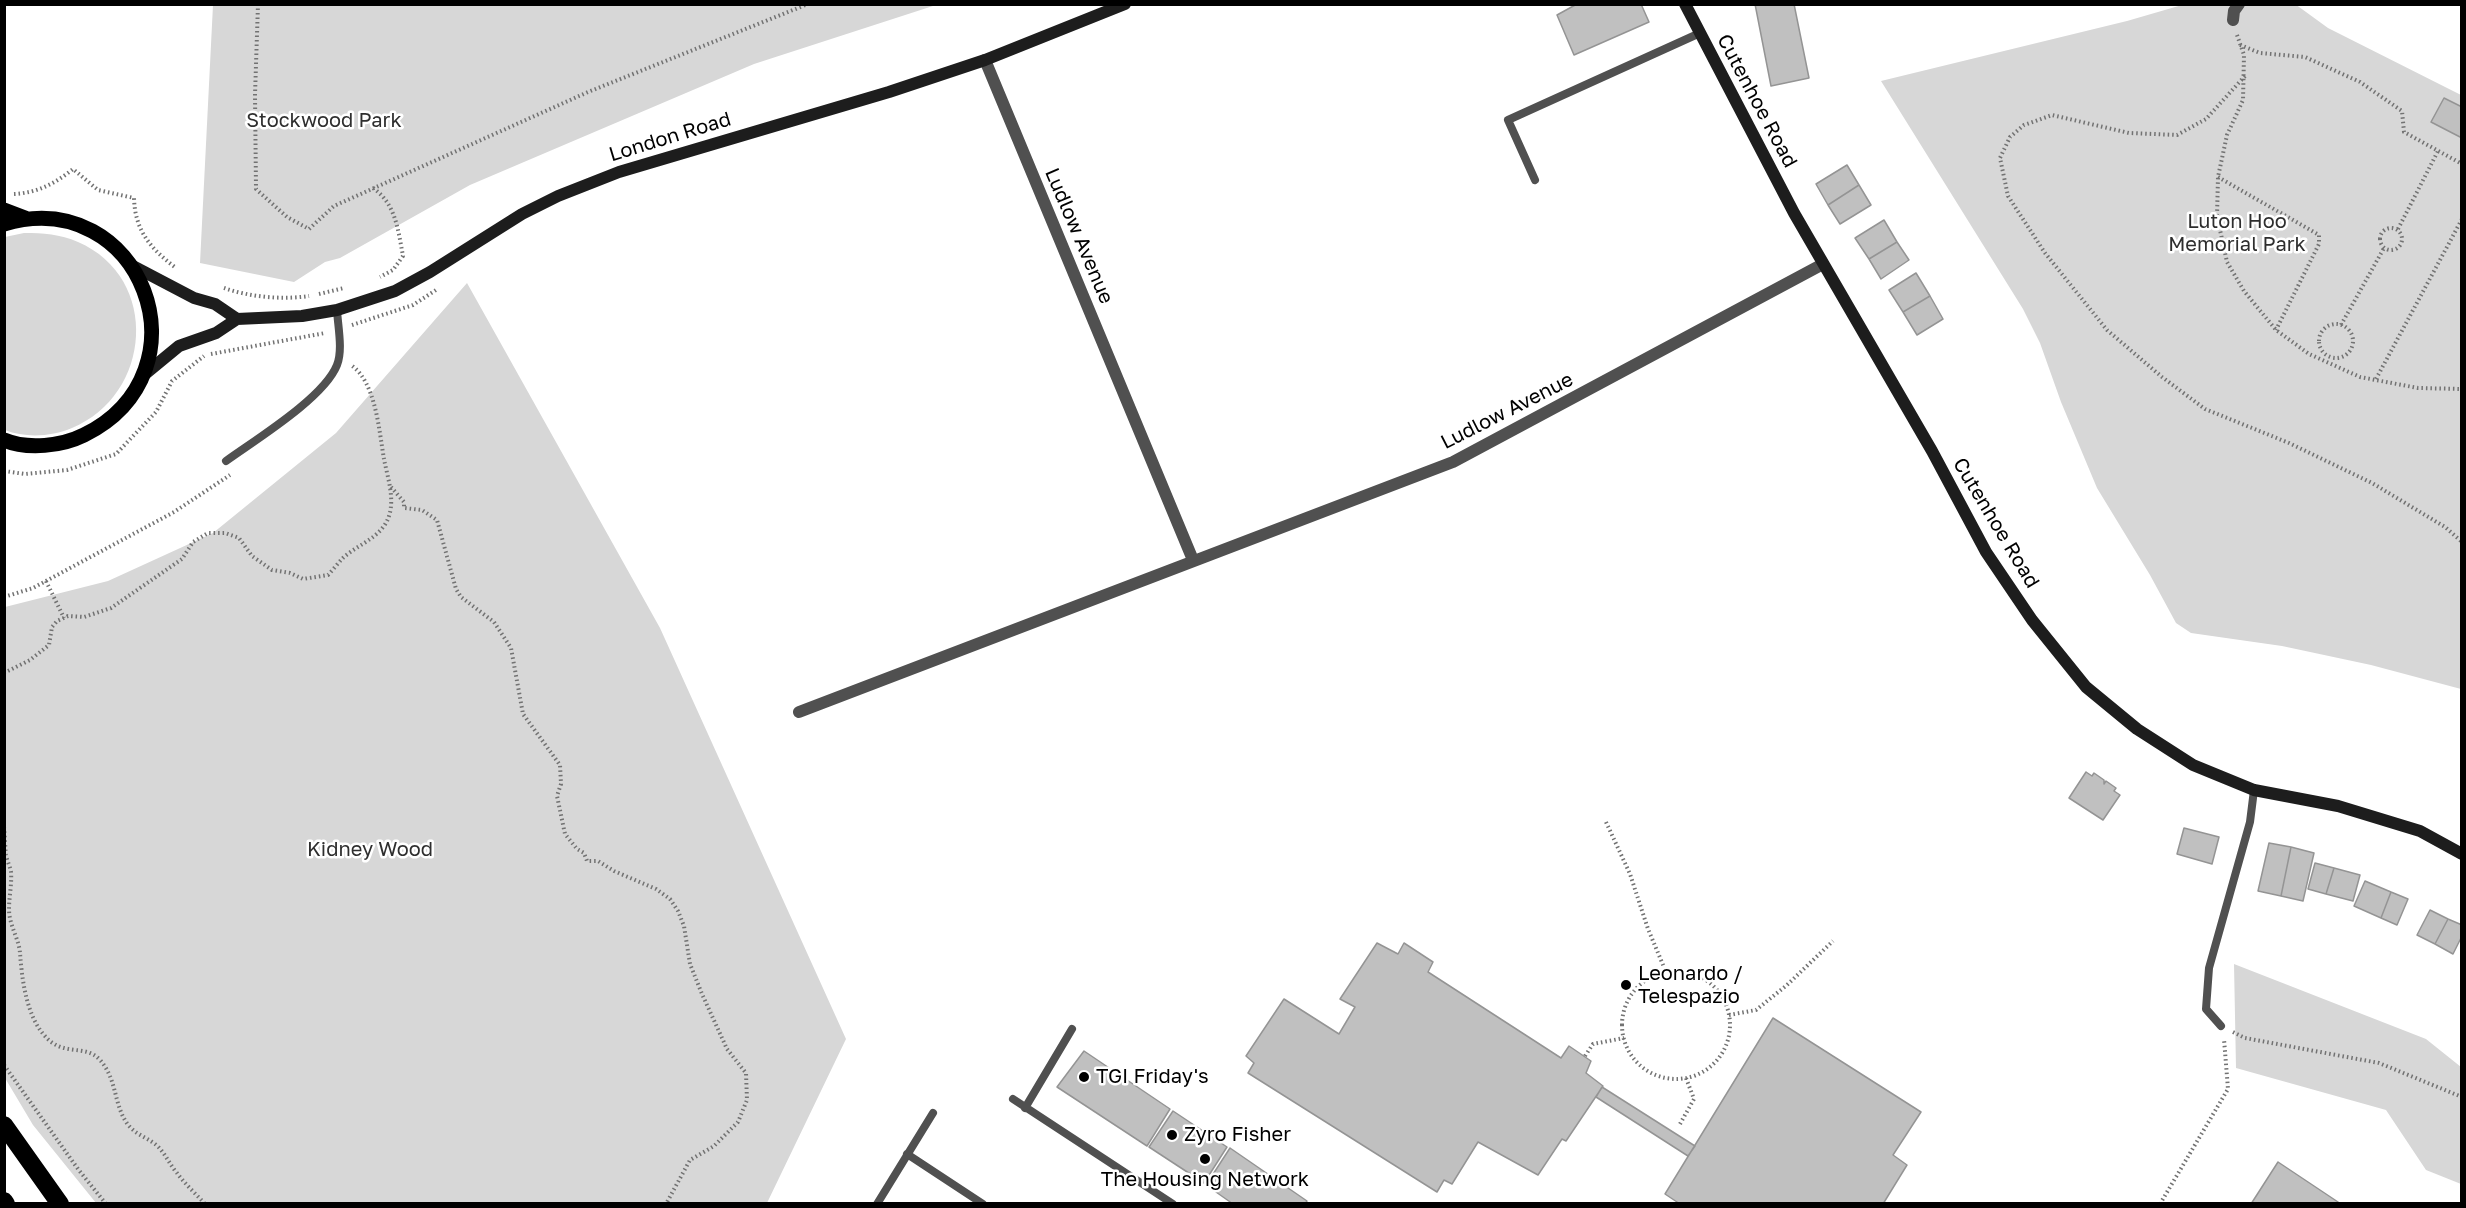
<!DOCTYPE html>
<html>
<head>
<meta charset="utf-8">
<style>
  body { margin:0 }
  #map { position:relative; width:2466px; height:1208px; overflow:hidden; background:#fff; font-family:"Golos Text",sans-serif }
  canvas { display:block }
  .frame { position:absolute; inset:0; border:6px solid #000; pointer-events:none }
</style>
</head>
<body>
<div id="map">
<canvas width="2466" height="1208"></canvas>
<div class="frame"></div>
</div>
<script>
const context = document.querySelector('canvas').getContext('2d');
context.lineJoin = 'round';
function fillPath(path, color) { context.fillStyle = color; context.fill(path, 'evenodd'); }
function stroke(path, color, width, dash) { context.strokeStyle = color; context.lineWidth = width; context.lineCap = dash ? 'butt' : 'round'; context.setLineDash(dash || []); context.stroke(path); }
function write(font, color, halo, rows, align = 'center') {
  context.font = font + ' "Golos Text",sans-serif'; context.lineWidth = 5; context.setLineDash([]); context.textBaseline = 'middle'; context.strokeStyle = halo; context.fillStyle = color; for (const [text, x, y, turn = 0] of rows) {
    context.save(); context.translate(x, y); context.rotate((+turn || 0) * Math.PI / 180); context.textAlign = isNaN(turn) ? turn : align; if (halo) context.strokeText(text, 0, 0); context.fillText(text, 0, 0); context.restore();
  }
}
const green = new Path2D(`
  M2295,4L2328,28L2461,95V689L2371,665L2282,646L2191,633L2176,623L2150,575L2097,488L2061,402L2040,343L2023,309L1881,81L2127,21L2182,5Z
  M213,5V4L936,5L754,64L470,185L340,258L325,262L294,282L200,263Z
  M24,233C43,233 60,234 78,242C161,278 152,395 72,428C51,437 25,438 5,430V237Z
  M467,283L660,628L846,1039L767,1203H96L33,1125L5,1078V607L108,581L213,533L336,433Z
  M2234,964L2426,1039L2461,1067V1184L2426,1170L2386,1110L2236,1068Z`);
const building = new Path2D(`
  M1577,4H1641L1649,22L1574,55L1557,15Z
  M1755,4H1794L1809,78L1771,86Z
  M2444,98L2462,107V138L2431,122Z
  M1847,165L1859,185L1828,205L1816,184Z
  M1859,185L1871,205L1840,224L1828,205Z
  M1884,220L1897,242L1869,259L1855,238Z
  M1897,242L1909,260L1881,279L1869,259Z
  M1916,273L1930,296L1903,312L1889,290Z
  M1930,296L1943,319L1917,335L1903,312Z
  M2086,772L2092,776L2094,773L2104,780V784L2106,781L2116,788L2114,791L2120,795L2103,820L2069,798Z
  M2184,828L2219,837L2212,864L2177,854Z
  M2269,843L2291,847L2281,896L2258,891Z
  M2291,847L2314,853L2303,901L2281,896Z
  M2315,863L2334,868L2326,894L2308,889Z
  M2334,868L2360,875L2353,901L2326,894Z
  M2365,881L2391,892L2381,918L2354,906Z
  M2391,892L2408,899L2397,925L2381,918Z
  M2430,910L2448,919L2435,944L2417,935Z
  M2448,919L2462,925V936L2453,954L2435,944Z
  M1377,943L1398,954L1404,943L1433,962L1428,972L1561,1058L1569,1046L1591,1061L1586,1073L1603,1086L1566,1141L1562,1139L1538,1175L1478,1142L1452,1184L1444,1180L1437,1192L1248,1073L1254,1063L1246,1056L1284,999L1339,1034L1355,1007L1340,999Z
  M1773,1018L1921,1112L1893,1155L1907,1165L1883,1204H1680L1665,1194Z
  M1084,1051L1170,1109L1147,1146L1057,1087Z
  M1602,1087L1695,1146L1688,1156L1596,1097Z
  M1173,1111L1227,1147L1204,1183L1149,1147Z
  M1230,1148L1307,1201L1305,1204H1233L1206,1185Z
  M2278,1162L2341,1204H2251Z`);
const path = new Path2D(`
  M258,4L255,95L256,189L287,217L309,229L334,206L588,92L808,4
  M2237,35L2244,55L2243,100L2227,135L2218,177L2217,216L2227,262L2244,291L2276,330L2309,354L2360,377L2418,388L2462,389
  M2240,45L2260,53L2305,57L2360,82L2402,111L2404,132L2462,164
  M2245,76L2206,119L2177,135L2129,133L2052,115L2024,125L2010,137L2000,158L2008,196L2045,253L2107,330L2162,377L2205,409L2289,443L2372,483L2445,527L2462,542
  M2218,177L2319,235V244L2276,330
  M373,188C396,204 398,230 403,256L393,270L380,277
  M14,194C37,193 56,183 73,169L98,190L134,198C135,231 151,249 176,268
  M2380 239a11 11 0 1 1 22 0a11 11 0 1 1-22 0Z
  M2398,229L2438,151
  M224,288C250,297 282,300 309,296
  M319,294L344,288
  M2319 341a17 17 0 1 1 34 0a17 17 0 1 1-34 0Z
  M352,325L413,305L436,290
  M2341,325L2384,248
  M211,354L325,333
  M2376,379L2462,219
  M4,471L25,474L67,470L116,454L156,412L172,381L204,356
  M391,487L404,502V508L422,510L437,520L456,589L461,597L494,622L511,648L523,714L560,765L561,784L557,796L565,834L577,849L584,853L587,861H598L614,871L656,889L670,899L678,911L684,926L690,964L702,994L727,1049L746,1073L747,1100L738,1122L714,1146L690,1160L666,1204
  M46,581L64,618
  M4,597L33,588L174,512L230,475
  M4,673L30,660L49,645L52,627L57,621L68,616L84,617L111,608L182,559L193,542L208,533H225L239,538L252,556L272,570L290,573L303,579L328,575C333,570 338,563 343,558C356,546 374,540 384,526C398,506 388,480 384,459C379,431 376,382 351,365
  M1606,822L1630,874L1648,929L1666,972
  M4,827C5,836 5,846 6,855C7,861 10,866 11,872C12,884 9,897 9,909C9,925 19,939 20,953C22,979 26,1014 44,1035C63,1058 85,1043 100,1060C118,1080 113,1106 129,1126C137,1135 146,1137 155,1144C165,1152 169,1164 177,1173C185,1184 196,1194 205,1204
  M1622 1025a54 54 0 1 1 108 0a54 54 0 1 1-108 0Z
  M1729,1015L1756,1010L1787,985L1833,941
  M2233,1032L2245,1038L2379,1063L2462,1097
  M1585,1056L1593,1044L1624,1038
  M4,1065L78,1169L106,1204
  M1680,1124L1694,1099L1686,1078
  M2160,1204L2228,1089L2224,1039`);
const lane = new Path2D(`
  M1535,180L1508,120L1700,33
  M226,461C255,440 324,398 337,365C343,350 338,327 337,310
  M2221,1026L2206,1009L2209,968L2250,822L2254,790
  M1013,1099L1173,1204
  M1025,1108L1072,1029
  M907,1154L983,1204
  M877,1204L933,1113`);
const street = new Path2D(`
  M2233,20L2234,11L2239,4
  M985,60L1193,560
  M799,712L1453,462L1823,264`);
const secondary = new Path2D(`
  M1685,4L1794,213L1932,451L1986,552L2032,620L2086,687L2137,729L2193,765L2254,790L2338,806L2420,831L2462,854
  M133,266L194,298L215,304L237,319
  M145,374L179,346L216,333L237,319L302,316L337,310L395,291L430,272L522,214L558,196L619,172L889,92L985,60L1125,4`);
const primary = new Path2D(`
  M4,210L25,218
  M4,224C141,184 213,371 84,435C62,446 28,450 4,440`);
const highway = new Path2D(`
  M4,1125L60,1204
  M4,1201L6,1204`);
const markers = [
  [1626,985,6,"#000"],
  [1084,1077,6,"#000"],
  [1172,1135,6,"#000"],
  [1205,1159,6,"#000"]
];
const streetNames = [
  ["Cutenhoe Road",1757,101,62],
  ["London Road",670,137,-17],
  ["Ludlow Avenue",1079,236,67],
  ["Ludlow Avenue",1507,411,-27],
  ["Cutenhoe Road",1996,523,59]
];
const parkNames = [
  ["Stockwood Park",324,121],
  ["Luton Hoo",2237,222],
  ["Memorial Park",2237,245],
  ["Kidney Wood",370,850]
];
const poiNames = [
  ["Leonardo /",1638,974],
  ["Telespazio",1638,997],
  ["TGI Friday's",1096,1077],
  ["Zyro Fisher",1184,1135],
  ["The Housing Network",1205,1180,"center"]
];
fillPath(green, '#d7d7d7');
fillPath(building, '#c0c0c0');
stroke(building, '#949494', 1.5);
stroke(path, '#727272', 4, [1.5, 3]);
stroke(lane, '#505050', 8);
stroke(street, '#505050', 12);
stroke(secondary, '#1d1d1d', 12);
stroke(primary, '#000', 15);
stroke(highway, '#000', 18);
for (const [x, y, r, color] of markers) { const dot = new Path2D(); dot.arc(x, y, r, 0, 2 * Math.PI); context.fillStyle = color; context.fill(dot); stroke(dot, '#fff', 2); }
write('20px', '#000', '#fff', streetNames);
write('20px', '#2e2e2e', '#fff', parkNames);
write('20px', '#000', '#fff', poiNames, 'left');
</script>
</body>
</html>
